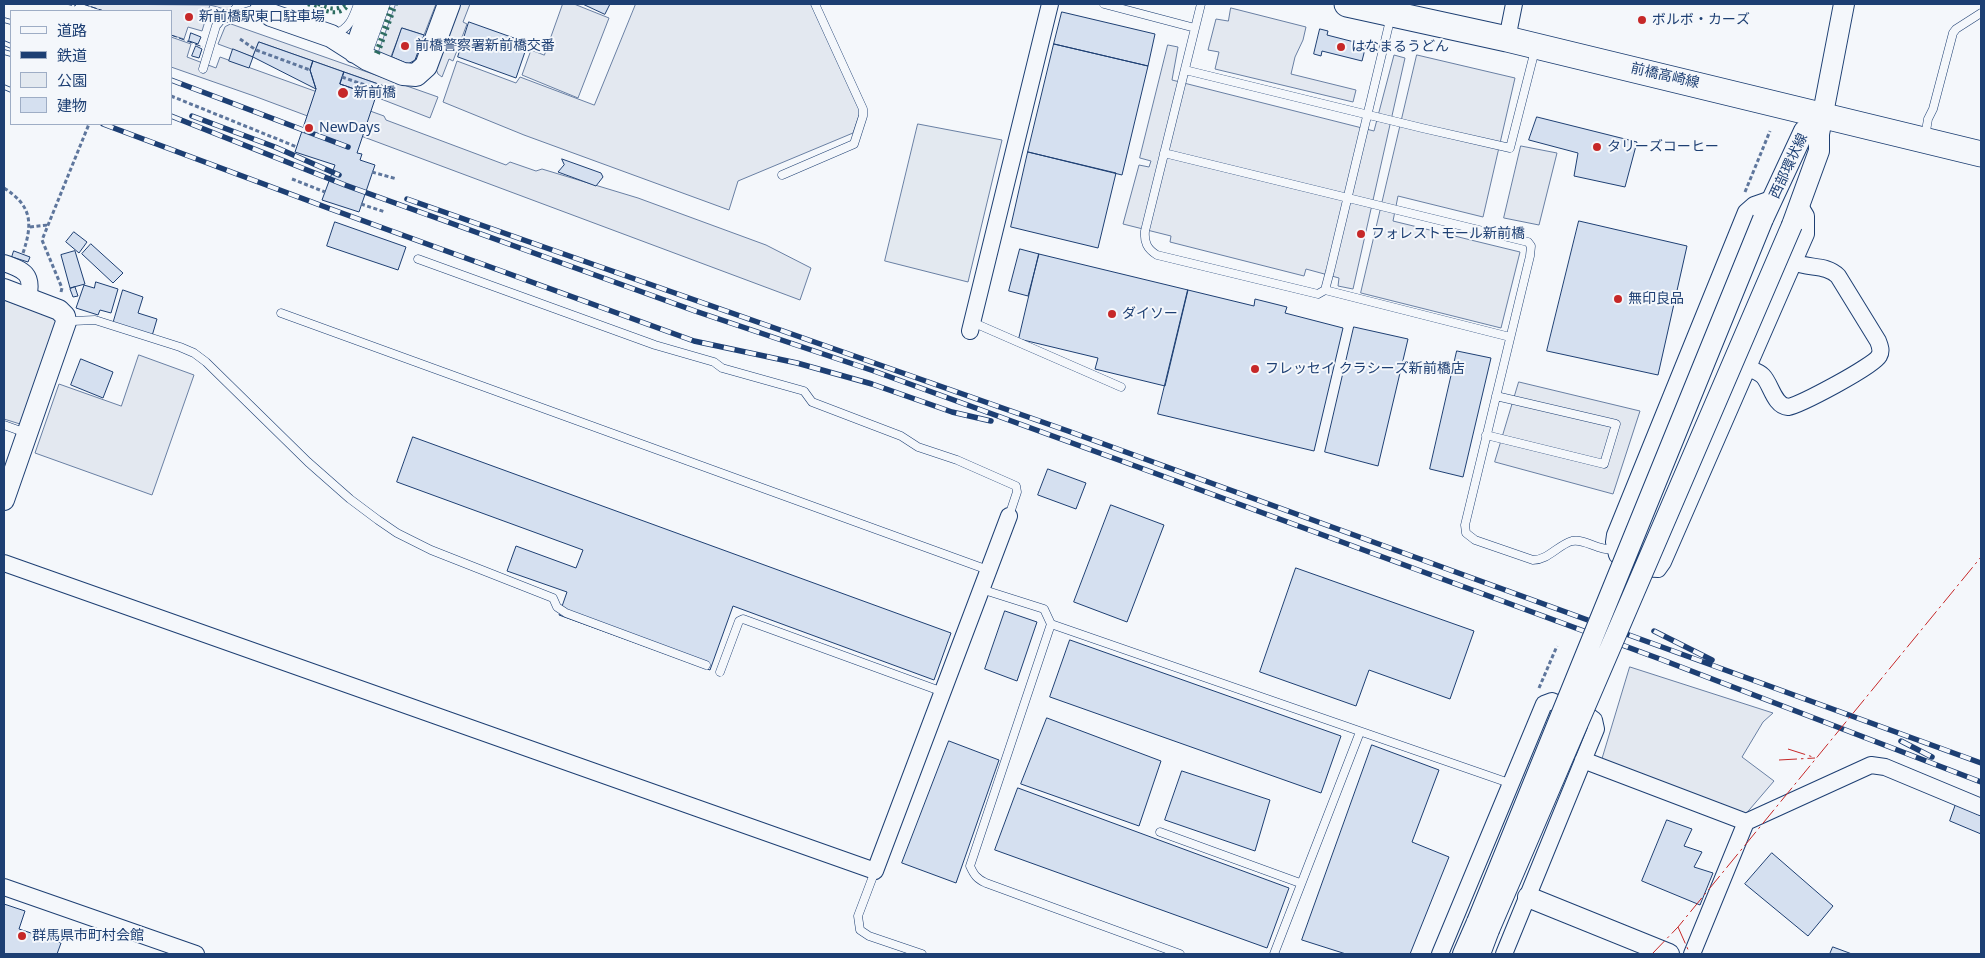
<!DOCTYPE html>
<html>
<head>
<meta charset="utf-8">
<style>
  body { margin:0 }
  #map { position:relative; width:1985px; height:958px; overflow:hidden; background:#f4f7fb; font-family:"Noto Sans","Noto Sans JP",sans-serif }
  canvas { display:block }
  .frame { position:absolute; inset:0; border:5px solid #1d3f73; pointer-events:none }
  .legend { position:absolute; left:10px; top:10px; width:162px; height:115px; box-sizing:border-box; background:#f4f7fb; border:1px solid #9eadc5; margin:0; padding:6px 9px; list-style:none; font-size:15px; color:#1d3f73 }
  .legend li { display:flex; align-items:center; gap:10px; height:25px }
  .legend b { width:25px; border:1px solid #9eadc5 }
</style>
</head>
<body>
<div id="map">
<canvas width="1985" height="958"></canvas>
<div class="frame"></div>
<ul class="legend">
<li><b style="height:6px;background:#f4f7fb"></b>道路</li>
<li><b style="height:6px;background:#1d3f73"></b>鉄道</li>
<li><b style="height:14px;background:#e3e9f0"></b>公園</li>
<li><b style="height:14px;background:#d5e0f0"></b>建物</li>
</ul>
</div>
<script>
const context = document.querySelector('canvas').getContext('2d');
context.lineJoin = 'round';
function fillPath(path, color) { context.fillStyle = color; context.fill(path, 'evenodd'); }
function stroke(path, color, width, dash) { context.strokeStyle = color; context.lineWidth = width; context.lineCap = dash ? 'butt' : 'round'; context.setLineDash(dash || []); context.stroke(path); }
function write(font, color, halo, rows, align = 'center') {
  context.font = font + ' "Noto Sans","Noto Sans JP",sans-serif'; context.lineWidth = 4; context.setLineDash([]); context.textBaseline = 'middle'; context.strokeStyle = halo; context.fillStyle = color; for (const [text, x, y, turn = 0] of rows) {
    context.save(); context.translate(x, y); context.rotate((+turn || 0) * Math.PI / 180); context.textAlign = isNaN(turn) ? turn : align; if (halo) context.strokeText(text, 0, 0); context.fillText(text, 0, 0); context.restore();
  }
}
const green = new Path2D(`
  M918,124L1002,140L968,282L885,261Z`);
const parking = new Path2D(`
  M83,4L210,5L234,4L228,10L210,5L202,31L188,27L184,39L171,35V11H104Z
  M396,4H436L424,35L402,28L390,59L378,54Z
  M457,4H470L463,22L467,24L453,61L449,59L442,77L438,74L436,69Z
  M563,4H574L609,18L578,98L522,75L531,50L544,55Z
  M636,4H811L861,110L853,133L738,181L729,210L524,135L443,102L457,61L516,83L520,77L594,105Z
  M1231,8L1306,27L1303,40L1295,57L1291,74L1356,90L1353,102L1215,69L1219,52L1208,50L1216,19L1228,21Z
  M231,24L438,97L430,118L381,99L379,98L384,86L259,42L253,57L218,44L225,27Z
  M171,37L191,44L187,57L216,68L220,57L384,116L386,120L506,165L510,162L536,171L542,169L638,198L766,245L811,268L800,300L254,96L171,67Z
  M1168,45L1178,47L1172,80L1374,131L1394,55L1405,58L1353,289L1338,286L1339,278L1306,269L1304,276L1170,242L1171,236L1123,224L1139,165L1149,167L1151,161L1140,158Z
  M1417,55L1515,78L1483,217L1398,196L1393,221L1520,252L1501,328L1361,293Z
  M1521,146L1557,153L1539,225L1504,218Z
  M4,300L57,319L20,424L4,419Z
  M139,355L194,375L152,495L35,453L59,384L121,406Z
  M1519,382L1640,411L1613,494L1495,462Z
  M1630,667L1773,713L1763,722L1742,757L1774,781L1744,816L1602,760Z`);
const building = new Path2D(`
  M583,4H610L605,14Z
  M1062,12L1155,34L1148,66L1054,44Z
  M469,22L528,43L516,78L458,57Z
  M402,28L424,35L415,60L408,64L392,57Z
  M1320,29L1328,31L1327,35L1366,45L1362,61L1322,51L1321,56L1314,54Z
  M191,33L201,37L198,44L189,41Z
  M259,42L313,61L310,70L316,89L253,57Z
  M1054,44L1148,66L1122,175L1028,152Z
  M196,46L202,49L199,58L192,56Z
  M233,49L253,57L249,68L229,61Z
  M313,61L344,72L340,84L376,96L357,153L362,154L360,160L375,165L359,212L322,200L335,165L295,152L316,89L310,70Z
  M344,72L384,86L379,98L340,84Z
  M1537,117L1637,142L1625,187L1574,176L1578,153L1529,140Z
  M1028,152L1116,173L1098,248L1011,227Z
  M562,159L601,173L603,177L596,186L558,172L564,165Z
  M1579,221L1687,246L1658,375L1547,351Z
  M335,222L406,247L398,270L327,246Z
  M74,232L87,242L79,253L66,242Z
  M91,244L123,273L113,283L82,254Z
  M1020,249L1039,254L1028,296L1009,291Z
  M14,251L30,257L28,262L12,257Z
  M75,251L85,284L70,288L61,255Z
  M1039,254L1188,290L1165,386L1095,369L1098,358L1019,339Z
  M96,282L118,289L111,313L100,310L98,315L76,308L84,285L94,288Z
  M75,287L78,296L73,297L70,289Z
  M123,290L143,297L138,313L157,319L152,336L113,324Z
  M1188,290L1254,306L1255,299L1287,307L1285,313L1343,328L1314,451L1158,414Z
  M1354,327L1408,339L1378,466L1325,452Z
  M1457,351L1491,358L1463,477L1430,469Z
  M81,359L113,372L103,398L71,385Z
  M413,437L951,633L934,680L733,606L710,670L559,615L567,592L507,571L516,546L576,568L583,550L397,482Z
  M1048,469L1086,483L1076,509L1038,495Z
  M1111,505L1164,525L1127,622L1074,602Z
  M1296,568L1474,631L1450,699L1369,670L1356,706L1260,672Z
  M1005,611L1037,622L1017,681L985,669Z
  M1070,640L1341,736L1321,793L1050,697Z
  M1047,718L1161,761L1139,826L1021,784Z
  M949,741L999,760L956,883L902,863Z
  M1372,745L1439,770L1412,842L1449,857L1410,954H1346L1302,940Z
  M1182,771L1270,800L1255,851L1165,820Z
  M1018,788L1289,888L1267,948L995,850Z
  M1956,804L1981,816V834L1950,821Z
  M1667,820L1692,829L1684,846L1702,852L1694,867L1713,873L1700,905L1642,881Z
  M1772,853L1833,906L1808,936L1745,884Z
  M4,904L25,911L19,929L61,943L57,954H4Z
  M1833,947L1852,954H1830Z`);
const path = new Path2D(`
  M240,39L256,50L310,70
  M342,77L382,91L392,92
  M171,96L297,147
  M372,172L397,179
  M292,179L325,192
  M4,188C32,206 33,223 23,253
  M1745,192L1770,131
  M361,204L385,212
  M30,227L48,225
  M61,292L62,288L42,240L89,124
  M1539,688L1557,646`);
const service = new Path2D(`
  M1104,4L1195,28
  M1201,4L1145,231C1144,242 1147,249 1157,255L1318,294L1325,290L1330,271L1391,16
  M335,34C350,28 353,18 358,4
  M367,56L386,4
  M203,69L216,26L221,20L261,7
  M1185,70L1422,128L1510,148L1535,50
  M1925,137L1928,119L1933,109L1953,33L1956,29L1981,13
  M1164,153L1528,242L1531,246L1530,256L1465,525L1466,533L1475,540L1533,560C1548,560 1558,545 1572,541C1585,538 1599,552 1615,549
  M782,175L854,144L863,116V109L815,4
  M418,259L655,345L714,362L722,368L804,391L812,402L901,436L918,447L957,460L1016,486L1017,492L1009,516
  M1325,290L1510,337
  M281,313L988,570
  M69,319L72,321L95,320L180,347L194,353L206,362L308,462L350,499L378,520L397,533L431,550L553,598L557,607L566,613L706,665
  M972,322L1121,387
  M4,425L26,433
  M1486,435L1604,464L1616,424L1496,396
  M981,589L1044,609L1051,624L970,866C974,875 977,879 986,883L1180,954
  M1051,624L1512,784
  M720,672L739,621L743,619L943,692
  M1160,832L1300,883
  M875,871L858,916L860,930L869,936L922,954
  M1274,954L1360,732`);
const minor = new Path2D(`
  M1507,39L1514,4
  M1774,198L1754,205L1746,212L1615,535L1614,542L1617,555C1630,563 1643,569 1658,569L1663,562L1806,234V216L1800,206
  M4,263C24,270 34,274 28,298
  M970,331L1050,4
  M1748,368C1753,370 1759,372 1763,376C1771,384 1774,406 1788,407C1800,405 1874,366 1879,356C1882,351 1880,346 1878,341L1838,276C1826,264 1809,269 1794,262
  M4,563L875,871L1009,516
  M1583,760L1746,822
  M4,887L196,954
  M1440,954L1544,704L1552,701L1590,717L1594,720L1596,729L1504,954
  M1692,954L1746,822L1871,765L1885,767L1981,807`);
const tertiary = new Path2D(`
  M1763,219L1804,131L1823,114
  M1792,225L1819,151V134L1844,4
  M4,289L59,310L65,316L66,322L4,500
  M1528,897L1669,954
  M1463,954L1477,922
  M1480,954L1489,930`);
const secondary = new Path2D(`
  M262,4L266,11L271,15L331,36L367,59L403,74L416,75L426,66L449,4
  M355,52L372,4`);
const primary = new Path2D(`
  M1347,4L1507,39L1981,154`);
const rail = new Path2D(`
  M4,20L11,22
  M4,43L11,46
  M4,52L11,54
  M171,80L348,147
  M4,87L11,90
  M171,116L345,185L695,311L874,371L1138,467L1660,659L1981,782
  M192,116L275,147L339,175
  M103,124L328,208L694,341L797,363L872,384L952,412L991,421
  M407,199L1068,431L1981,763
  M1654,631L1712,660
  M1901,741L1932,757`);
const tertiaryBridge = new Path2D(`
  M1477,922L1763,219
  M1489,930L1792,225`);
const hedge = new Path2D(`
  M308,4C322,9 339,20 349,4
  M318,4C328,8 336,12 345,4
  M376,53L392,4
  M378,54L396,4`);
const fence = new Path2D(`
  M66,4L75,6L76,4
  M83,4L104,11
  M171,35L203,47`);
const power = new Path2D(`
  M1788,749L1813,757
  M1779,760L1815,758
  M1678,927L1690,954
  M1652,954L1678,927L1981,557`);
const markers = [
  [189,17,5,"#c62828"],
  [1642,20,5,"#c62828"],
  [405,46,5,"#c62828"],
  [1341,47,5,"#c62828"],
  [343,93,6,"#c62828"],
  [309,128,5,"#c62828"],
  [1597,147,5,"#c62828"],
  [1361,234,5,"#c62828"],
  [1618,299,5,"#c62828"],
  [1112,314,5,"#c62828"],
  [1255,369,5,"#c62828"],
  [22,936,5,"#c62828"]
];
const poiNames = [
  ["新前橋駅東口駐車場",199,17],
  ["ボルボ・カーズ",1652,20],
  ["前橋警察署新前橋交番",415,46],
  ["はなまるうどん",1351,47],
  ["新前橋",354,93],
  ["NewDays",319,128],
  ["タリーズコーヒー",1607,147],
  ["フォレストモール新前橋",1371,234],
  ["無印良品",1628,299],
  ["ダイソー",1122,314],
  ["フレッセイ クラシーズ新前橋店",1265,369],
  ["群馬県市町村会館",32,936]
];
const streetNames = [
  ["前橋高崎線",1665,76,13],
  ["西部環状線",1789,166,-65]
];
fillPath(green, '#e3e9f0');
stroke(green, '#687fa3', 1);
fillPath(parking, '#e3e8f0');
stroke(parking, '#687fa3', 1);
fillPath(building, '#d5e0f0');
stroke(building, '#1d3f73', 1);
stroke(service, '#1d3f73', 9);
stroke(minor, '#1d3f73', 18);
stroke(tertiary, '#1d3f73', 22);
stroke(secondary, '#1d3f73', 24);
stroke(primary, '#1d3f73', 27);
stroke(path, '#5e769c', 3, [4, 2.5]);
stroke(service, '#f4f7fb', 8);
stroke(minor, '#f4f7fb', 16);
stroke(tertiary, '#f4f7fb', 20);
stroke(secondary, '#f4f7fb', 22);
stroke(primary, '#f4f7fb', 25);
stroke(rail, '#1d3f73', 5.5);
stroke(rail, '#f4f7fb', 4, [11]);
stroke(tertiaryBridge, '#1d3f73', 22, []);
stroke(tertiaryBridge, '#f4f7fb', 20);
stroke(hedge, '#2c6c60', 4, [2.5, 4]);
stroke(fence, '#1d3f73', 1, [6, 2.5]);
stroke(power, '#c62828', 1, [18, 4, 2.5, 4]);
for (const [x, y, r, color] of markers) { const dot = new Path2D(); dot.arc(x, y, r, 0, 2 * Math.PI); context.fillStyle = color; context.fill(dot); stroke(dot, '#f4f7fb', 2); }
write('14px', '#1d3f73', '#f4f7fb', poiNames, 'left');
write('14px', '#1d3f73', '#f4f7fb', streetNames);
</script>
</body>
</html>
